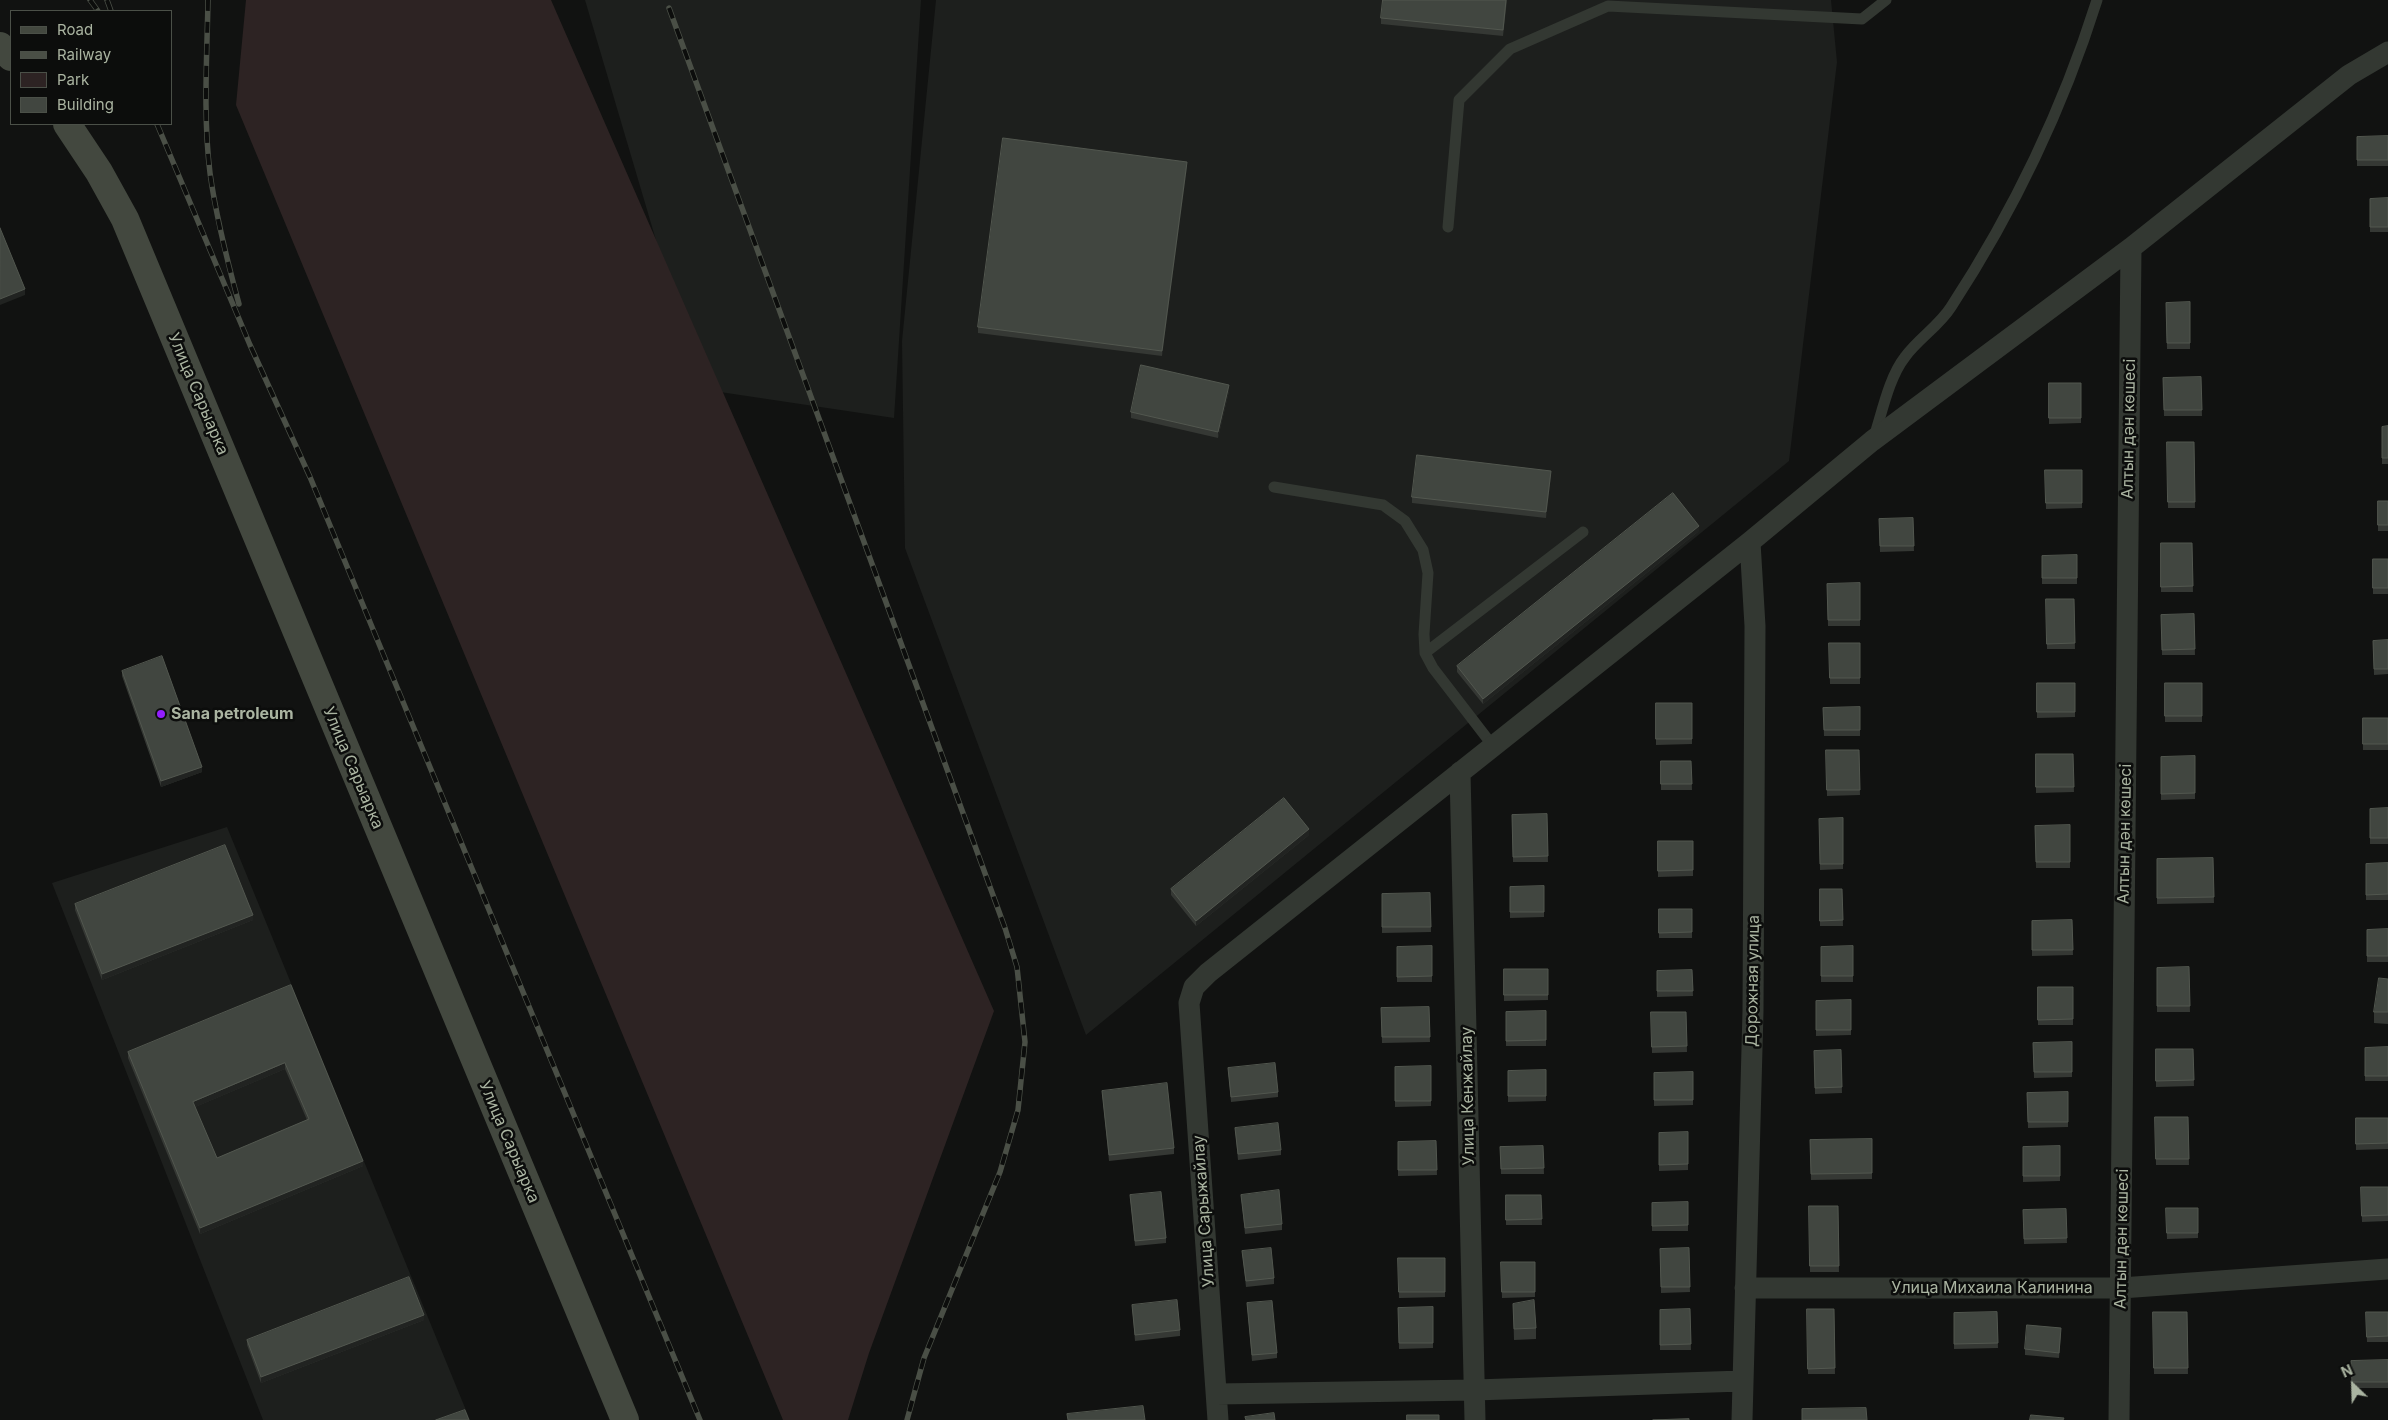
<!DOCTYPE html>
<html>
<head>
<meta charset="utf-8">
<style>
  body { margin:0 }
  #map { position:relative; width:2388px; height:1420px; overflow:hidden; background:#111211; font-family:Inter,sans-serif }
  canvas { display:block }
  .legend { position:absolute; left:10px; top:10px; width:162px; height:115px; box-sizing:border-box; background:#0c0d0c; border:1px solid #4b5048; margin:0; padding:6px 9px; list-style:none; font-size:15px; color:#aab4a1 }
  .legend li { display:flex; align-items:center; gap:10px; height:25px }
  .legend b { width:25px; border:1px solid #4b5048 }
  .north { position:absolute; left:2328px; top:1360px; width:50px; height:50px; -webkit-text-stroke:4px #0c0d0c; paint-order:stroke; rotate:336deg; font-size:14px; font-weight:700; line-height:20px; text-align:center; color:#aab4a1 }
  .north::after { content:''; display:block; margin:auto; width:18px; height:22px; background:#aab4a1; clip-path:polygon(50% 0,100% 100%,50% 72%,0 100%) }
</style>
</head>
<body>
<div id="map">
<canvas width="2388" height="1420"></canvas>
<ul class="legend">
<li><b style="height:6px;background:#43483f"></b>Road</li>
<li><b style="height:6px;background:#4a4f46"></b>Railway</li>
<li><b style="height:14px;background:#2d2323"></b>Park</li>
<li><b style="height:14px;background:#414640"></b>Building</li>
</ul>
<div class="north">N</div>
</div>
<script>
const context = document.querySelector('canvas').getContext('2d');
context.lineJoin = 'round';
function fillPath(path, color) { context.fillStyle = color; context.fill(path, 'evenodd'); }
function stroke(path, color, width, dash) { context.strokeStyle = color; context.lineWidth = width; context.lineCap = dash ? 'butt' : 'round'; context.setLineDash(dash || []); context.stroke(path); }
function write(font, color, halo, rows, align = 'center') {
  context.font = font + ' Inter,sans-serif'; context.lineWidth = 5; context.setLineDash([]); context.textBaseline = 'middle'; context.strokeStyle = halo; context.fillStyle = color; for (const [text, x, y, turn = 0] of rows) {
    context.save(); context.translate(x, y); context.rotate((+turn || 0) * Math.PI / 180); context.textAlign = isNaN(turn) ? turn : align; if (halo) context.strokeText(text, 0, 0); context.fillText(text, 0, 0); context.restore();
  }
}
const built = new Path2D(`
  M585,0H921L894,418L700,389Z
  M936,0H1831L1837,62L1789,461L1086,1035L905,548L902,341Z
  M227,827L470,1420H263L52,883Z`);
const green = new Path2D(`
  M246,0H551L994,1011L869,1353L848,1420H783L236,105Z`);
const service = new Path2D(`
  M1448,227L1459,100L1510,49L1608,6L1862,19L1886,0
  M1874,437C1882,413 1889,377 1905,357C1918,339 1939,326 1951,307C2013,212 2063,108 2097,0
  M1274,487L1383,505L1405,521L1423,550L1428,573L1424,634L1425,653L1433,668L1493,746
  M1425,653L1583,532`);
const minor = new Path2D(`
  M1460,772L1475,1420
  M1745,1288H2121L2388,1269
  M1217,1394L1475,1390L1742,1381
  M1218,1420L1189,1003L1194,987L1208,973L1750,542L1872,441L2131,248L2349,75L2388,52
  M1742,1420L1753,1011L1755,626L1750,542
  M2119,1420L2131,248`);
const secondary = new Path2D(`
  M0,46L11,57
  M67,124L99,172L125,219L625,1420`);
const rail = new Path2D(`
  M90,0L98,11
  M107,0L111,11
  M208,0C207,57 203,116 210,173C216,217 227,260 239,304
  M669,8L1005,928L1017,967L1025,1042L1018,1110L1000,1172L924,1358L907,1420
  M157,124L250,345L310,477L700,1420`);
const wall = new Path2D(`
  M1507,0L1503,36L1381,24V18Z
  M2388,136V166H2357V137Z
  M1187,167L1162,356L978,333V327Z
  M2388,198V232H2370V199Z
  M2190,302V349H2167L2166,303Z
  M2201,377L2202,416H2164L2163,378Z
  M2049,383H2081V423L2049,424Z
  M1229,391L1218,438L1131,418V412Z
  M2388,426V464H2382V427Z
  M2167,442H2194L2195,508H2168Z
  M2045,470H2082V508L2046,509Z
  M1551,476L1546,518L1412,503V497Z
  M2378,501H2388V531H2378Z
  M1913,518L1914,551L1880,552L1879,519Z
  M1699,531L1483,704L1457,672V666Z
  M2161,543H2192L2193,592H2161Z
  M2077,555V584H2042V556Z
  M2373,559H2388V594H2373Z
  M1860,583V626H1828L1827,584Z
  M2046,599H2074L2075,649H2047Z
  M2194,614L2195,655H2162L2161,615Z
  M2388,640V674L2374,675L2373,641Z
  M1829,643H1860V684H1830Z
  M122,671L202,772L161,787L122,676Z
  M2037,683H2075V717L2037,718Z
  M2165,683H2202V722H2165Z
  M1656,703H1692V744L1656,745Z
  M1860,707V736H1824L1823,708Z
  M2363,718H2388V750H2363Z
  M1826,750H1859L1860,795L1827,796Z
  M2036,754H2073L2074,792L2036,793Z
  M2195,756V799L2161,800V757Z
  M1661,761H1691L1692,790H1661Z
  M2388,808V844H2370V809Z
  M1547,814L1548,862H1513L1512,815Z
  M1843,818V869L1820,870L1819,819Z
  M2070,825V868H2036L2035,826Z
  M1309,835L1196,926L1171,895V889Z
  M1658,841H1693V876L1658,877Z
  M2213,858L2214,903L2157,904V859Z
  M2388,863V900H2366V864Z
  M1544,886V917L1510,918V887Z
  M1820,889H1842L1843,926H1820Z
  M1430,893L1431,932L1382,933V894Z
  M75,904L253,920L102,980L75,910Z
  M1659,909H1692V938H1659Z
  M2072,920L2073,955L2032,956V921Z
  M2388,929V962H2367V930Z
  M1432,946V982H1397V947Z
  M1853,946V982H1821V947Z
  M2189,967L2190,1012H2157V968Z
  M1504,969H1548V1000L1504,1001Z
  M1692,970L1693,996L1657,997V971Z
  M2388,979V1024L2374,1023V1012Z
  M291,985L363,1166L200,1234L128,1058V1052ZM285,1069L307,1120L217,1158L195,1107Z
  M2038,987H2073V1025H2038Z
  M1851,1000V1035L1816,1036V1001Z
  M1429,1007L1430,1042L1382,1043L1381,1008Z
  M1546,1011V1046H1506V1012Z
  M1651,1012H1686L1687,1052L1652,1053Z
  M2072,1042V1077L2034,1078L2033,1043Z
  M2388,1047V1081H2365V1048Z
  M2156,1049H2193L2194,1086L2156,1087Z
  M1841,1050L1842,1093L1815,1094L1814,1051Z
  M1431,1066V1106L1395,1107V1067Z
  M1228,1068L1278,1092V1097L1231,1102Z
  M1546,1070V1101L1508,1102V1071Z
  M1693,1072V1105L1654,1106V1073Z
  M1102,1091L1174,1148V1154L1109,1161Z
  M2068,1092V1127L2028,1128L2027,1093Z
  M2155,1117H2188L2189,1165H2156Z
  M2356,1118H2388V1149L2356,1150Z
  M1235,1128L1281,1150V1155L1238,1160Z
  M1688,1132V1170L1659,1171V1133Z
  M1872,1139V1179L1811,1180L1810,1140Z
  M1436,1141L1437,1175L1398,1176V1142Z
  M1543,1146L1544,1174H1501L1500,1147Z
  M2060,1146V1181L2023,1182V1147Z
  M2361,1187H2388V1221L2362,1222Z
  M1130,1195L1166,1238V1243L1135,1246Z
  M1241,1195L1282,1224V1230L1245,1234Z
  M1506,1195H1541L1542,1225H1506Z
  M1688,1202V1231H1652V1203Z
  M1809,1206H1838L1839,1272H1810Z
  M2166,1208H2198V1238L2167,1239Z
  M2066,1209L2067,1243L2024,1244L2023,1210Z
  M1689,1248L1690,1292L1661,1293L1660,1249Z
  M1242,1251L1274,1278V1284L1246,1287Z
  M1398,1258H1445V1297L1399,1298Z
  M1501,1262H1535V1297L1502,1298Z
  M1247,1303L1277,1353V1358L1252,1361Z
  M1513,1304L1536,1328V1339L1514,1340Z
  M1132,1305L1180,1330V1336L1135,1341Z
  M1433,1307V1348L1399,1349L1398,1308Z
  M1690,1309L1691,1350H1660V1310Z
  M1807,1309H1834L1835,1374H1808Z
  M1997,1312L1998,1348L1954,1349V1313Z
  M2153,1312H2187L2188,1374H2154Z
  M2366,1312H2388V1342H2367Z
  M424,1320L261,1383L247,1345V1340Z
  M2061,1333L2059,1358L2025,1355V1349Z
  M2388,1360V1388H2352L2351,1361Z`);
const shadedWall = new Path2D(`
  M1187,162V167L1162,356V351Z
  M25,289V295L0,305V299Z
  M1229,385V391L1218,438V432Z
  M1551,471V476L1546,518V512Z
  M1699,526V531L1483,704V699Z
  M202,767V772L161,787V781Z
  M1309,829V835L1196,926V921Z
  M253,915V920L102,980V974Z
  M285,1063V1069L193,1108V1102Z
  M363,1161V1166L200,1234V1228Z
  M424,1315V1320L261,1383V1377Z`);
const building = new Path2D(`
  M1383,0H1506L1503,30L1381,18Z
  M2388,136V160H2357V137Z
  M1003,138L1187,162L1162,351L978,327Z
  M2388,198V227H2370V199Z
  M0,228L25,289L0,299Z
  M2190,302V343H2167L2166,303Z
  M1141,365L1229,385L1218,432L1131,412Z
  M2201,377L2202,410H2164L2163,378Z
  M2049,383H2081V418H2049Z
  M2388,426V458H2382V427Z
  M2167,442H2194L2195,502H2168Z
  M1417,455L1551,471L1546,512L1412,497Z
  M2045,470H2082V503H2046Z
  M1673,493L1699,526L1483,699L1457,666Z
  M2378,501H2388V525H2378Z
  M1913,518L1914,546H1880L1879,519Z
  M2161,543H2192L2193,586L2161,587Z
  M2077,555V578H2042V556Z
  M2373,559H2388V588H2373Z
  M1860,583V620H1828L1827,584Z
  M2046,599H2074L2075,643L2047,644Z
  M2194,614L2195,649L2162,650L2161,615Z
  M2388,640V669H2374L2373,641Z
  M1829,643H1860V678H1830Z
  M162,656L202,767L161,781L122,671Z
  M2037,683H2075V712H2037Z
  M2165,683H2202V716H2165Z
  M1656,703H1692V739H1656Z
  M1860,707V730H1824L1823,708Z
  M2363,718H2388V744H2363Z
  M1826,750H1859L1860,790H1827Z
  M2036,754H2073L2074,787H2036Z
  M2195,756V793L2161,794V757Z
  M1661,761H1691L1692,784H1661Z
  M1284,798L1309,829L1196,921L1171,889Z
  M2388,808V838H2370V809Z
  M1547,814L1548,856L1513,857L1512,815Z
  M1843,818V864H1820L1819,819Z
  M2070,825V862H2036L2035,826Z
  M1658,841H1693V870L1658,871Z
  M225,845L253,915L102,974L75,904Z
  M2213,858L2214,897L2157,898V859Z
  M2388,863V894L2366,895V864Z
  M1544,886V912H1510V887Z
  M1820,889H1842L1843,920L1820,921Z
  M1430,893L1431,927H1382V894Z
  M1659,909H1692V932L1659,933Z
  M2072,920L2073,950H2032V921Z
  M2388,929V956H2367V930Z
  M1432,946V976L1397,977V947Z
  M1853,946V976H1821V947Z
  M2189,967L2190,1006H2157V968Z
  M1504,969H1548V995H1504Z
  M1692,970L1693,991H1657V971Z
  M2379,978L2388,979V1012H2374Z
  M291,985L363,1161L200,1228L128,1052ZM285,1063L309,1119L217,1158L193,1102Z
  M2038,987H2073V1019L2038,1020Z
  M1851,1000V1030H1816V1001Z
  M1429,1007L1430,1037H1382L1381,1008Z
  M1546,1011V1040L1506,1041V1012Z
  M1651,1012H1686L1687,1046L1652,1047Z
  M2072,1042V1072H2034L2033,1043Z
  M2388,1047V1076H2365V1048Z
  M2156,1049H2193L2194,1080L2156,1081Z
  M1841,1050L1842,1087L1815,1088L1814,1051Z
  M1275,1063L1278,1092L1231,1097L1228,1068Z
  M1431,1066V1101H1395V1067Z
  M1546,1070V1096H1508V1071Z
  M1693,1072V1100H1654V1073Z
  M1167,1083L1174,1148L1109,1155L1102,1091Z
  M2068,1092V1122H2028L2027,1093Z
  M2155,1117H2188L2189,1159H2156Z
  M2356,1118H2388V1143L2356,1144Z
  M1278,1123L1281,1150L1238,1154L1235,1128Z
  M1688,1132V1164L1659,1165V1133Z
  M1872,1139V1173L1811,1174L1810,1140Z
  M1436,1141L1437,1170H1398V1142Z
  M1543,1146L1544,1168L1501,1169L1500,1147Z
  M2060,1146V1176H2023V1147Z
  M2361,1187H2388V1215L2362,1216Z
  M1279,1190L1282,1224L1245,1228L1241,1195Z
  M1161,1192L1166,1238L1135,1241L1130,1195Z
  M1506,1195H1541L1542,1219L1506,1220Z
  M1688,1202V1225L1652,1226V1203Z
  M1809,1206H1838L1839,1266H1810Z
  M2166,1208H2198V1233H2167Z
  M2066,1209L2067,1238L2024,1239L2023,1210Z
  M1271,1248L1274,1278L1246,1281L1242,1251Z
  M1689,1248L1690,1287H1661L1660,1249Z
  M1398,1258H1445V1292H1399Z
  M1501,1262H1535V1292H1502Z
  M409,1277L424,1315L261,1377L247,1340Z
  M1177,1300L1180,1330L1135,1335L1132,1305Z
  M1534,1300L1536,1328L1514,1329L1513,1304Z
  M1272,1301L1277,1353L1252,1355L1247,1303Z
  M1433,1307V1343H1399L1398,1308Z
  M1690,1309L1691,1344L1660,1345V1310Z
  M1807,1309H1834L1835,1368L1808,1369Z
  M1997,1312L1998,1343L1954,1344V1313Z
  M2153,1312H2187L2188,1368H2154Z
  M2366,1312H2388V1336L2367,1337Z
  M2027,1325L2061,1328L2059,1353L2025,1349Z
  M2388,1360V1382H2352L2351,1361Z
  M1143,1406L1145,1420H1068L1067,1414Z
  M1866,1408L1867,1420H1802V1409Z
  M465,1410L469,1420H436Z
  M1274,1413L1275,1420H1246L1245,1417Z
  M1407,1415H1439V1420H1407Z
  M2031,1415L2064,1418L2063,1420H2030Z
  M1689,1419V1420H1653Z`);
const markers = [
  [161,714,5,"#931efd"]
];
const streetNames = [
  ["Улица Сарыарка",198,394,67],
  ["Алтын дән көшесі",2129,429,-89],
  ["Улица Сарыарка",353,768,67],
  ["Алтын дән көшесі",2125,834,-89],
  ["Дорожная улица",1753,981,-89],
  ["Улица Кенжайлау",1468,1096,-91],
  ["Улица Сарыарка",509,1142,67],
  ["Улица Сарыжайлау",1204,1211,-94],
  ["Алтын дән көшесі",2122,1239,-89],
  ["Улица Михаила Калинина",1992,1288]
];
const poiNames = [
  ["Sana petroleum",171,714]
];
fillPath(built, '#1d1f1d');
fillPath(green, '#2d2323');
stroke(service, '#333832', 11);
stroke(minor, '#333832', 21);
stroke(secondary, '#43483f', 28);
stroke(rail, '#4a4f46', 5.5);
stroke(rail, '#0c0d0c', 4, [11]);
fillPath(wall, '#353834');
fillPath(shadedWall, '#212321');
fillPath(building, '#414640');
stroke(building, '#52574f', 1);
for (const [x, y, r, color] of markers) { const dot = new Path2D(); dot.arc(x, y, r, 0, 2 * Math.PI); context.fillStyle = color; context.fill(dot); stroke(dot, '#0c0d0c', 2); }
write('16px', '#aab4a1', '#0c0d0c', streetNames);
write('bold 16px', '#aab4a1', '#0c0d0c', poiNames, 'left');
</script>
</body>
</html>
